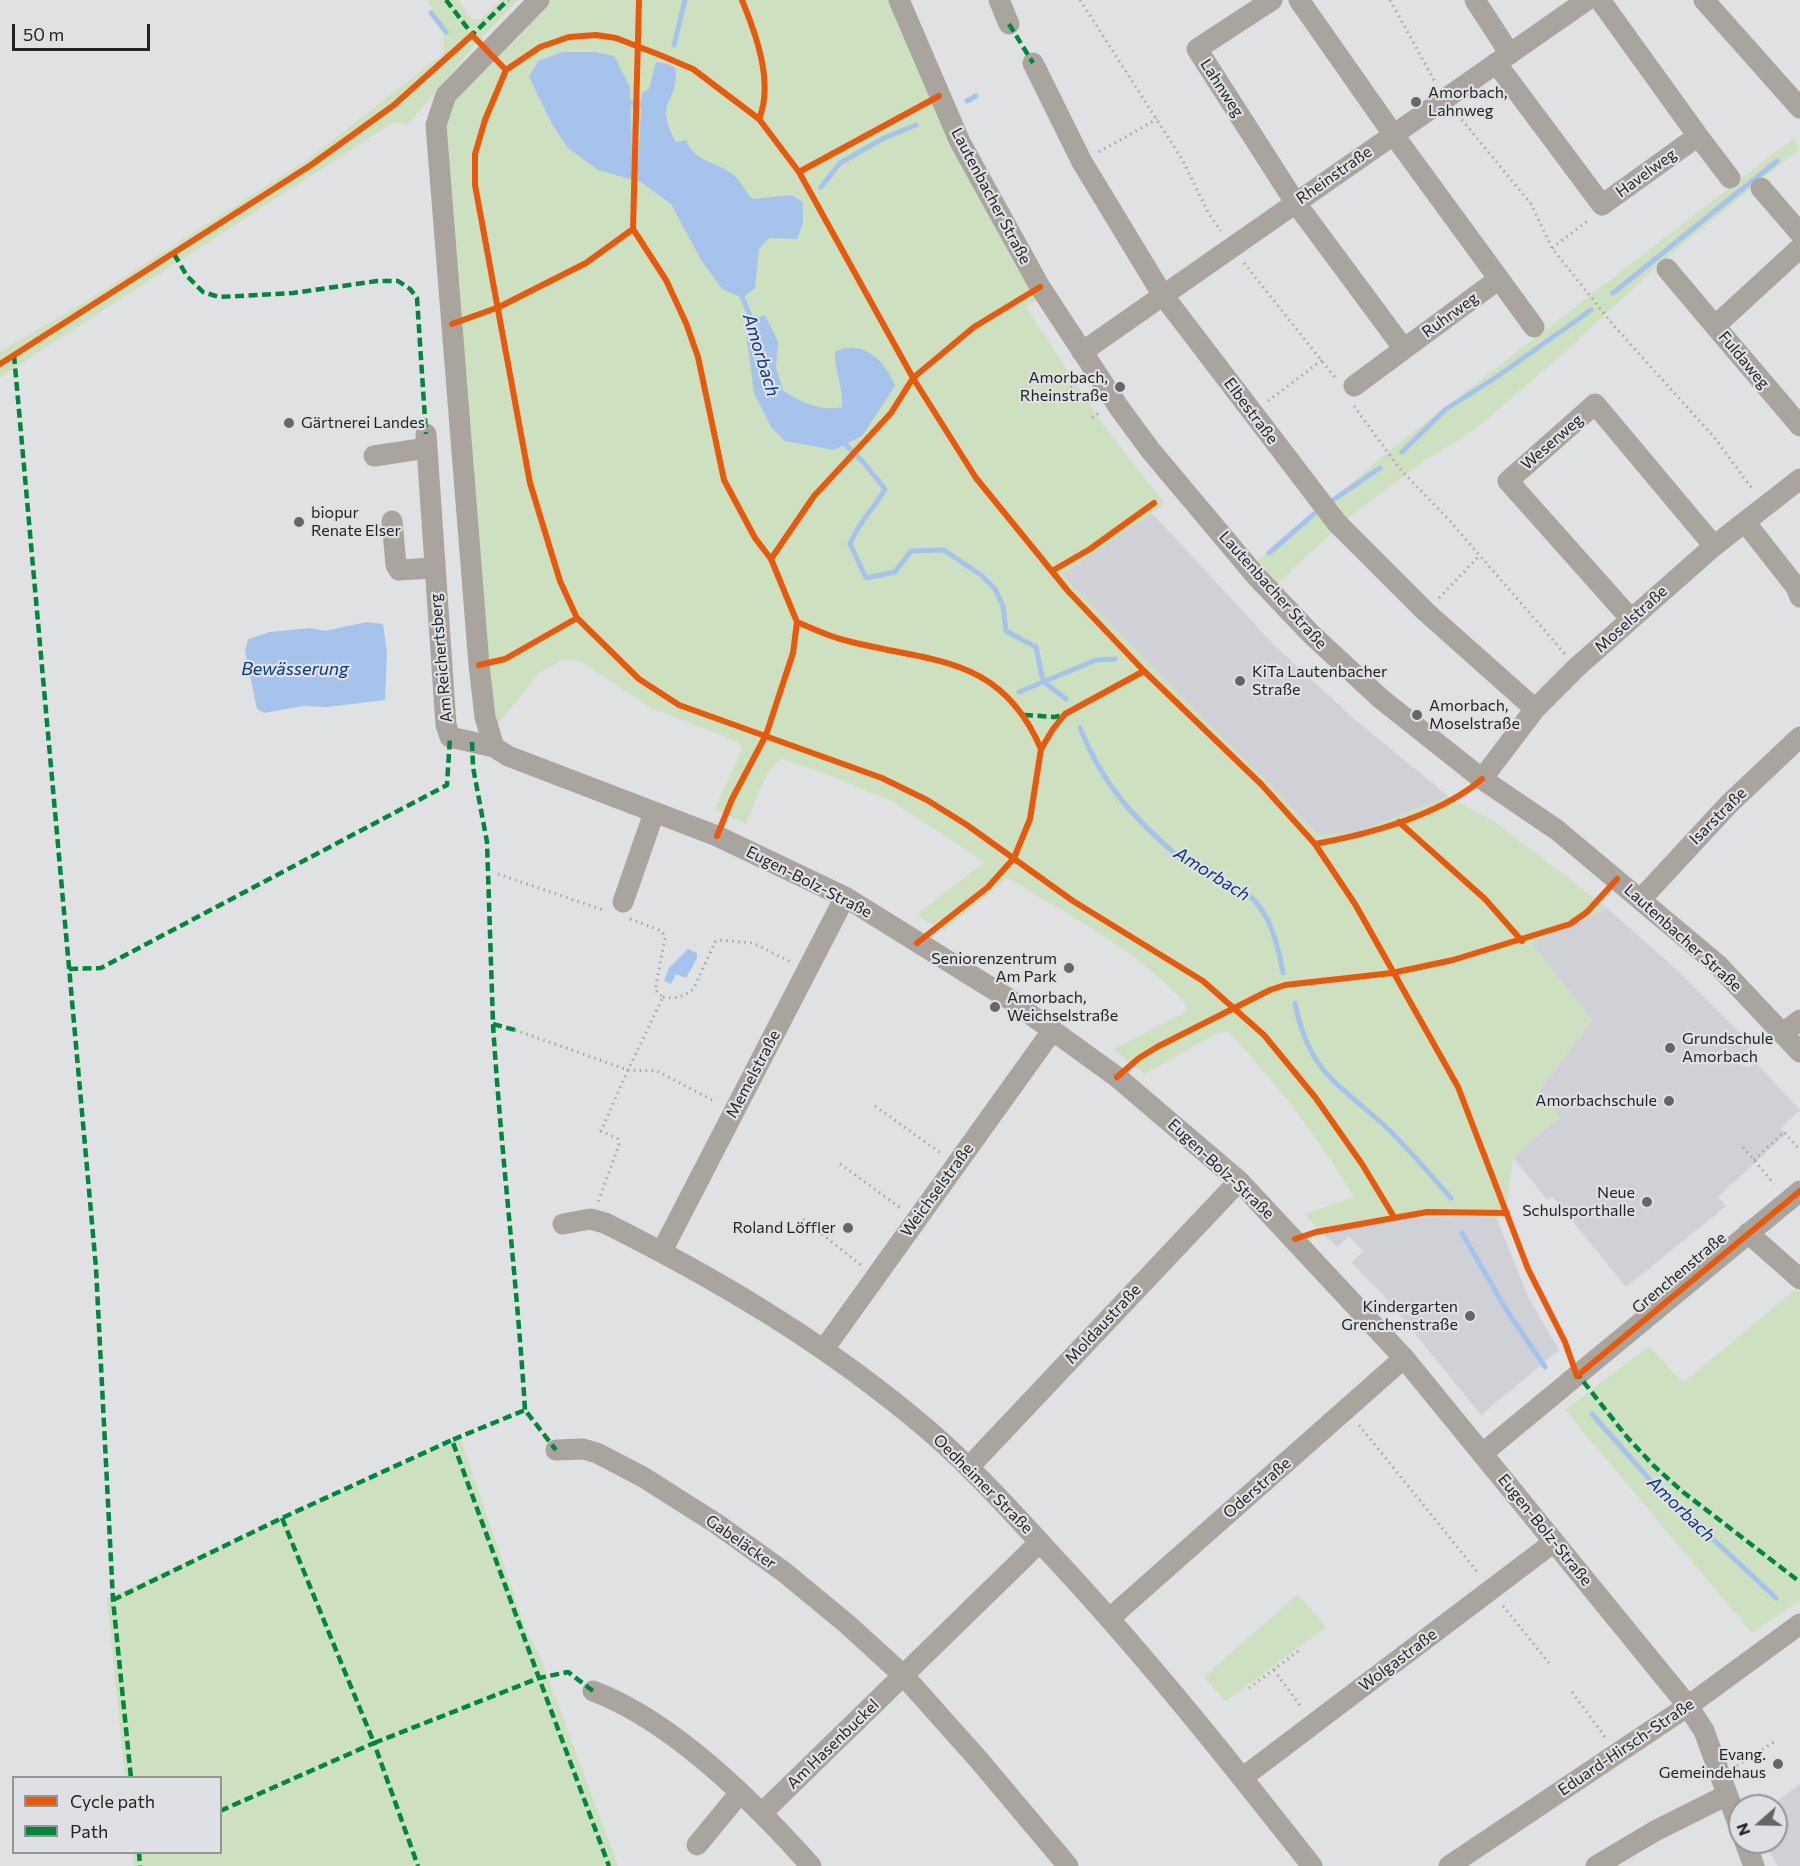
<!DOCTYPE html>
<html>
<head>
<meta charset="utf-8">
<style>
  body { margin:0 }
  #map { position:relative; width:1800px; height:1866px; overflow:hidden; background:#e0e1e2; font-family:Commissioner,sans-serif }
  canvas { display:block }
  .legend { position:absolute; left:12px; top:1776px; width:210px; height:78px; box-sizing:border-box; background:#dfe0e3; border:2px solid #949597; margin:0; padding:8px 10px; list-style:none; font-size:18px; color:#242425 }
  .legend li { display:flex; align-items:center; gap:12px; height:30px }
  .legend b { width:30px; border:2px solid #949597 }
  .north { position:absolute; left:1728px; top:1794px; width:60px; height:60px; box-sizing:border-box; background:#dfe0e3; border:2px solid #949597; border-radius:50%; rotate:250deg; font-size:16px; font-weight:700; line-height:24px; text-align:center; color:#242425 }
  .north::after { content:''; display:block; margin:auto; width:21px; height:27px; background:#666667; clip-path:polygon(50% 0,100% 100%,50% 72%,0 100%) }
  .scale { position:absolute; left:12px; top:24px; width:138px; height:27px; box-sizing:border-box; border:3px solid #242425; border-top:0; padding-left:8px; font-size:18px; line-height:21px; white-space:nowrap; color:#242425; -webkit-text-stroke:4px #dfe0e3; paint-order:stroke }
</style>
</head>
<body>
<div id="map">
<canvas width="1800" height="1866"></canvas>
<ul class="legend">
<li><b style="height:8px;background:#e8590c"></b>Cycle path</li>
<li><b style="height:8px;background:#00873e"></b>Path</li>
</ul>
<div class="north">N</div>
<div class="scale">50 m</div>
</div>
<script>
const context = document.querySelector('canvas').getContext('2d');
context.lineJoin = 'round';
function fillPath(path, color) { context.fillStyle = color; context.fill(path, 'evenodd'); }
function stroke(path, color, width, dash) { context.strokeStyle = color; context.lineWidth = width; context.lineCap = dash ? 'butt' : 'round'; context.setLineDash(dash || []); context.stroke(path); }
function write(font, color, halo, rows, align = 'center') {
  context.font = font + ' Commissioner,sans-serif'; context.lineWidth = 4.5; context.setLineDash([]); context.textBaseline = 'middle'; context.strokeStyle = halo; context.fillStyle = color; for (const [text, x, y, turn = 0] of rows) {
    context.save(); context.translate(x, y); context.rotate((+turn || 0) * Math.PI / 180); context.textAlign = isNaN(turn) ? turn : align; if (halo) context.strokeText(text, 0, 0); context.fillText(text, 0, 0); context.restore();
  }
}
const built = new Path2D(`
  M1152,513L1274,645L1352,717L1448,796L1356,833L1318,834L1061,574Z
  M1607,908L1678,971L1752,1045L1741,1056V1065L1750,1067L1756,1063L1800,1110L1781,1128L1786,1134L1718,1197L1726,1206L1626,1287L1552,1196L1547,1200L1513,1157L1559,1117L1539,1091L1592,1020L1531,943Z
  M1458,1216L1496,1217L1528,1297L1559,1350L1481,1415L1386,1298L1352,1263L1363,1251L1349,1236L1337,1247L1323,1234L1399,1219Z
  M1800,1784V1866H1778L1763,1842H1776V1806H1771Z`);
const green = new Path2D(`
  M427,0H458L472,19H481L502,0H518L484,35L407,125L394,122L0,377V352L85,302L307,160L443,54L444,33Z
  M545,0H888L947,138L1037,300L1026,307L1101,422L1165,504L1062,575L1318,834L1356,833L1448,796L1496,823L1607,908L1531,943L1592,1020L1539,1091L1559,1116L1513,1157L1505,1218C1444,1210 1383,1222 1323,1234L1305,1214L1354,1197C1316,1134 1279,1087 1229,1032L1218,1033L1144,1074L1113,1049L1186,1012V1004C1137,949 1070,916 1008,878L944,930L916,915L985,862L893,802L830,775L781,759C763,772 755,804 746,824L715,809L742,749L738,742L652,708L581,662L564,659L539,673L497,725L490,712L440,138L447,102Z
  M1794,138L1800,148L1659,264L1566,351L1474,430L1421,463L1345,520L1276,585L1255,563L1403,440Z
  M1796,1289L1800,1293V1600L1752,1633L1565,1410L1649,1346L1683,1383Z
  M460,1437L527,1633L540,1656L618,1866H134L133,1853L220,1852V1778L125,1777L107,1598Z
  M1298,1594L1326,1627L1226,1701L1204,1677Z`);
const water = new Path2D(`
  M563,52H595L614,56L630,87L632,156L638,159L642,93L649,89L656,62L668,64L675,68C681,102 652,99 676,142L686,140C694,161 713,161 731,173C739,178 745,191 752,199L791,195L803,202V223L797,239L769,238L759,249L755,288L742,298L722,289L701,260L671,204L641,182L598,170L568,148L552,124L529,77L538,61Z
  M765,315L778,342L776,367L783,391C802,402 821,412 842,407C844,388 834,372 835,352C862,338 886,361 895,386L862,436L834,450L785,441L771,427L754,393L746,333L753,319Z
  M366,622L383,624L387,653L385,700L327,707L304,706L264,713L257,709L245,651L248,639L270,632L310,628L325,631Z
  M688,949L697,953V958L686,978L676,974L671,984L664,981L669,968Z`);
const stream = new Path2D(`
  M431,13L446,32
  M674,45L685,0
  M967,101L976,96
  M631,103L641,104
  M821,187L840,163L884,138L916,125
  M740,292L754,325
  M1613,293L1777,161
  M841,440L864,463L885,489C873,511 860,519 850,544L866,578L895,572L911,551L944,550L981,575L995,589L1003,606L1006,631L1036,647L1043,681L1066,699
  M1402,452L1446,409L1498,376L1591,310
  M1333,500L1380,468
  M1269,553L1314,514
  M1019,692L1096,660L1115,659
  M1080,728C1103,785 1133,818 1180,858C1196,871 1215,876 1233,885C1267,901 1277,938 1283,973
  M1295,1003C1309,1073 1337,1082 1385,1126C1408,1148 1429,1173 1451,1198
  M1462,1233L1504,1306L1545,1367
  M1592,1414L1651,1481L1776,1598`);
const path = new Path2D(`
  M1080,0L1182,159L1209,214L1221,231
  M1390,0L1435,82
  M1458,115L1531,204L1552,248L1614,326L1714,437L1753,490
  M1099,152L1157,119
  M1552,248L1590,219
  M1244,263L1337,380
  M1071,388L1079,382
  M1268,401L1322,360
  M1354,406L1400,469L1450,521L1565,654
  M1092,418L1100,412
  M1439,598L1479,556
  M498,874L606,911
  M630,919L662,931L665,938L655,990L663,997L628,1070L657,1071L716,1102
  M663,997C675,999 685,997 694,988L715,942L719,940L753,943L791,962
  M515,1030L628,1070L601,1131L618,1139L619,1145L598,1202
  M875,1106L942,1154
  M1743,1147L1774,1184
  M1754,1160L1784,1132L1800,1150
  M840,1164L902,1209
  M803,1219L862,1266
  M1359,1425L1479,1574
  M1503,1606L1549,1663
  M1274,1670L1302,1708
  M1249,1688L1301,1649
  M1572,1692L1605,1737
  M1737,1766L1774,1742`);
const minor = new Path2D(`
  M899,0L960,142L1040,287L1120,409L1151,451L1256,576L1311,634L1380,698L1482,779L1557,830L1717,964L1800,1052
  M999,0L1009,24
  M1272,0L1197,49L1295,202L1404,349L1499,279L1393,134L1299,0
  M1475,0L1510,54
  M1704,0L1800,108
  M1033,63L1082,162L1162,294L1337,523L1426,612L1535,709
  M1496,63L1602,205L1698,136L1600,0
  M1698,136L1730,178
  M1761,188L1800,233
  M1800,248L1715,326L1800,426
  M1667,269L1715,326
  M1499,279L1534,327
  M1082,352L1587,0
  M1354,386L1404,349
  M426,434L446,725L450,737L494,747L508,756L717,836L845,897L1009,999L1117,1077L1239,1181L1404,1358L1688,1706L1704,1731L1740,1829
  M374,456L427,448
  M392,521L396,565L399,570L433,568
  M1745,522L1796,587L1800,597
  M1630,618L1508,481L1595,404L1714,546
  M494,747L485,717L479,665L436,125L446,95L539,0
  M1482,779L1535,709L1577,667L1714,546L1800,479
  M1641,899L1729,804L1800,737
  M623,902L654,813
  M1783,1033L1800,1020
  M563,1224L590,1219L605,1223C713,1277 815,1337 909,1414C959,1454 1003,1502 1047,1550C1141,1650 1227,1758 1312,1866
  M1748,1233L1800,1279
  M662,1251L845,897
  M824,1349L1052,1031
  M556,1450L583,1449L597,1453L643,1477L717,1524L784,1572L847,1624L903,1675L978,1759L1068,1866
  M1483,1453L1800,1191
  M969,1467L1239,1181
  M1110,1618L1404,1358
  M593,1691C673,1721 755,1803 811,1866
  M1242,1778L1554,1542
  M763,1812L1040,1542
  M1745,1842L1754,1866
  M697,1845L739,1794
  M1449,1866L1688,1706L1800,1624
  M1596,1866L1655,1831L1727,1795`);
const quiet = new Path2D(`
  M446,0L475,38
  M1009,24L1033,63
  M469,38L508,0
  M174,254L187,276L203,292L219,297L293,293L377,281H398L410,289L417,298L426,434
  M14,355L96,1268L113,1600L131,1778
  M1024,715L1055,717L1065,714
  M472,742L473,767L487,842L493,1024L515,1030
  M69,969L101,968L447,785L450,737
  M493,1024C501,1153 517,1281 525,1410
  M1575,1371L1627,1437L1654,1466L1683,1492L1800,1582
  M282,1518L374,1743L539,1678L452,1440L525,1410L556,1450
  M113,1600L282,1518L452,1440
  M593,1691L568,1672L539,1678L609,1866
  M220,1811L374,1743L418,1866
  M139,1852L140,1866`);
const cycleway = new Path2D(`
  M639,0L633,229L666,280L686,323L698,357L724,480L755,538L771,559L797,622L793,653L766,735L732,799L717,836
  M742,0C756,34 774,83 759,119
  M799,172L939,96
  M452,324L499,307L586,263L633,229
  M0,364L311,165L394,105L472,35L506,70
  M771,559L814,496L891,413L913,378L974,327L1040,287
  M1052,571L1090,549L1154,503
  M797,622C812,628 828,636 844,640C929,663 1000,653 1041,749
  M479,665L505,659L577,618
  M1399,822L1485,899L1522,941
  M1315,844C1369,834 1440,815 1482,779
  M917,943L988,887L1014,858L1030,819L1041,749L1053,729L1065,714L1144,671
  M1117,1077L1139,1058L1157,1047L1270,990L1285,985L1392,973L1453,960L1570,924L1587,912L1617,879
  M1394,1217L1362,1164L1315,1097L1264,1035L1203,981L1073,901L967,825L927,800L882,778L679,705L639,679L577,618L560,581L530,483L475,185V154L485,120L506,70L540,47L569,37L596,35L616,38L660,55L693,69L759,119L799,172L913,378L976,478L1068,591L1144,671L1261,784L1315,844L1355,904L1458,1087L1528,1269L1565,1342L1577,1376L1800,1191
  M1295,1239L1316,1232L1427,1212L1507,1213`);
const markers = [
  [1416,102,6,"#666667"],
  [1120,387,6,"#666667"],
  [289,423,6,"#666667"],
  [299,522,6,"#666667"],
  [1240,681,6,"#666667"],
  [1417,715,6,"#666667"],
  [1069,968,6,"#666667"],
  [995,1007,6,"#666667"],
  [1670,1048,6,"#666667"],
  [1669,1101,6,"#666667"],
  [1647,1202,6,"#666667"],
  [848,1228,6,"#666667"],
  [1470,1316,6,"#666667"],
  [1778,1764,6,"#666667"]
];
const streetNames = [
  ["Lahnweg",1222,88,57],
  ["Havelweg",1646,173,-36],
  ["Rheinstraße",1334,175,-35],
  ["Lautenbacher Straße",991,196,62],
  ["Ruhrweg",1450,315,-36],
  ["Fuldaweg",1744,360,50],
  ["Elbestraße",1251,411,53],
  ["Weserweg",1552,442,-41],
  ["Lautenbacher Straße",1273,590,48],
  ["Moselstraße",1631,619,-42],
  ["Am Reichertsberg",441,658,-95],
  ["Isarstraße",1718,816,-45],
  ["Eugen-Bolz-Straße",809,882,27],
  ["Lautenbacher Straße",1683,938,42],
  ["Memelstraße",753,1074,-62],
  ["Eugen-Bolz-Straße",1221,1169,43],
  ["Weichselstraße",937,1190,-54],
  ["Grenchenstraße",1679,1273,-40],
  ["Moldaustraße",1103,1324,-47],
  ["Oedheimer Straße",983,1484,45],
  ["Oderstraße",1257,1488,-41],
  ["Eugen-Bolz-Straße",1545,1530,51],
  ["Gabeläcker",741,1542,35],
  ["Wolgastraße",1398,1660,-37],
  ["Am Hasenbuckel",833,1744,-44],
  ["Eduard-Hirsch-Straße",1626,1747,-34]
];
const poiNames = [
  ["Amorbach,",1428,93],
  ["Lahnweg",1428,111],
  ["Amorbach,",1108,378,"right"],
  ["Rheinstraße",1108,396,"right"],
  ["Gärtnerei Landes",301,423],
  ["biopur",311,513],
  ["Renate Elser",311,531],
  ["KiTa Lautenbacher",1252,672],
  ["Straße",1252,690],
  ["Amorbach,",1429,706],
  ["Moselstraße",1429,724],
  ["Seniorenzentrum",1057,959,"right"],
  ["Am Park",1057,977,"right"],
  ["Amorbach,",1007,998],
  ["Weichselstraße",1007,1016],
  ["Grundschule",1682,1039],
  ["Amorbach",1682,1057],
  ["Amorbachschule",1657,1101,"right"],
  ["Neue",1635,1193,"right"],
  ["Schulsporthalle",1635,1211,"right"],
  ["Roland Löffler",836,1228,"right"],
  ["Kindergarten",1458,1307,"right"],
  ["Grenchenstraße",1458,1325,"right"],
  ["Evang.",1766,1755,"right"],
  ["Gemeindehaus",1766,1773,"right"]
];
const waterNames = [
  ["Amorbach",761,355,73],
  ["Bewässerung",295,669],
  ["Amorbach",1212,874,32],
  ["Amorbach",1681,1509,44]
];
fillPath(built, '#cfd1d7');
fillPath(green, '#cde0c0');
fillPath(water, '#a6c3ec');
stroke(stream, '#a6c3ec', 5);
stroke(path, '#a9a6a2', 3, [1.5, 4.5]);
stroke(minor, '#a9a59e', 21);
stroke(quiet, '#00873e', 4.5, [9, 4.5]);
stroke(cycleway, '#e8590c', 6);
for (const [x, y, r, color] of markers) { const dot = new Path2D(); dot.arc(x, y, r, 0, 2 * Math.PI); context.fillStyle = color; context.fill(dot); stroke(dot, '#dfe0e3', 2); }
write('16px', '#242425', '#dfe0e3', streetNames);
write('16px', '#242425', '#dfe0e3', poiNames, 'left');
write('italic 18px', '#073b7a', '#dfe0e3', waterNames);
</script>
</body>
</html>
